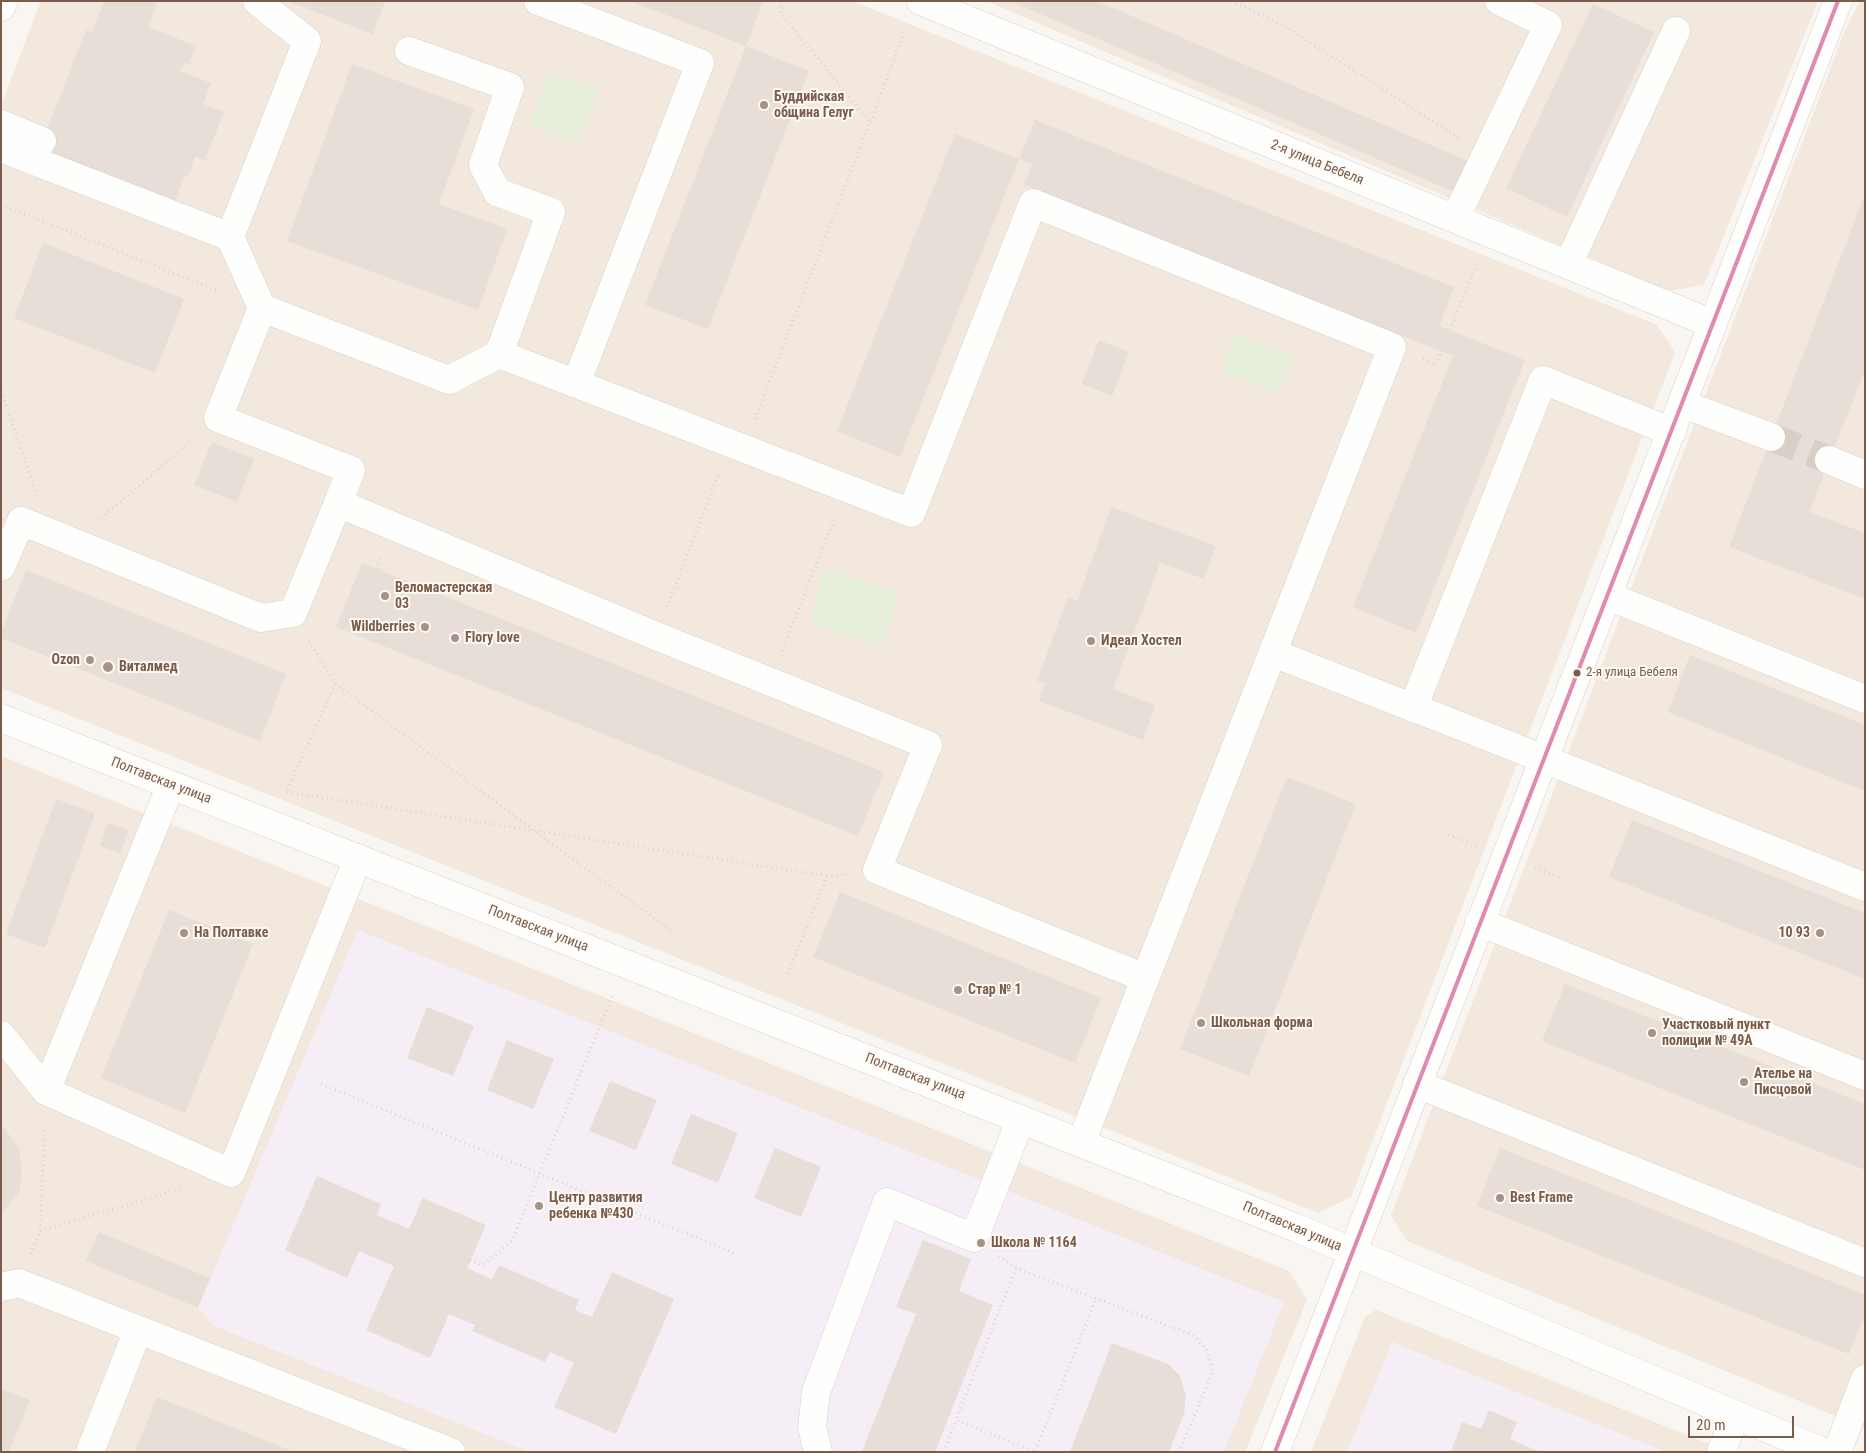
<!DOCTYPE html>
<html>
<head>
<meta charset="utf-8">
<style>
  body { margin:0 }
  #map { position:relative; width:1866px; height:1453px; overflow:hidden; background:#f9f5f0; font-family:"Roboto Condensed",sans-serif }
  canvas { display:block }
  .frame { position:absolute; inset:0; border:2px solid #7a5c4d; pointer-events:none }
  .scale { position:absolute; left:1688px; top:1416px; width:106px; height:22px; box-sizing:border-box; border:2px solid #7a5c4d; border-top:0; padding-left:6px; font-size:15px; line-height:18px; white-space:nowrap; color:#7a5c4d; -webkit-text-stroke:4px #fffaf3; paint-order:stroke }
</style>
</head>
<body>
<div id="map">
<canvas width="1866" height="1453"></canvas>
<div class="frame"></div>
<div class="scale">20 m</div>
</div>
<script>
const context = document.querySelector('canvas').getContext('2d');
context.lineJoin = 'round';
function fillPath(path, color) { context.fillStyle = color; context.fill(path, 'evenodd'); }
function stroke(path, color, width, dash) { context.strokeStyle = color; context.lineWidth = width; context.lineCap = dash ? 'butt' : 'round'; context.setLineDash(dash || []); context.stroke(path); }
function write(font, color, halo, rows, align = 'center') {
  context.font = font + ' "Roboto Condensed",sans-serif'; context.lineWidth = 4; context.setLineDash([]); context.textBaseline = 'middle'; context.strokeStyle = halo; context.fillStyle = color; for (const [text, x, y, turn = 0] of rows) {
    context.save(); context.translate(x, y); context.rotate((+turn || 0) * Math.PI / 180); context.textAlign = isNaN(turn) ? turn : align; if (halo) context.strokeText(text, 0, 0); context.fillText(text, 0, 0); context.restore();
  }
}
const residential = new Path2D(`
  M41,1H852L1657,325L1675,352L1351,1197L1318,1213L1,688V105Z
  M986,1H1818L1704,285L1668,291Z
  M1862,1H1865V1428L1407,1241L1391,1215L1844,33L1856,8Z
  M1,756L1289,1271L1307,1300L1245,1452H1Z
  M1376,1310L1729,1452H1311L1365,1317Z`);
const education = new Path2D(`
  M358,930L1284,1302L1224,1452H530L214,1326L198,1308Z
  M1392,1342L1666,1452H1347Z`);
const green = new Path2D(`
  M550,73L598,91L577,143L529,125Z
  M1235,334L1293,357L1279,393L1221,370Z
  M825,570L898,591L883,645L809,624Z`);
const building = new Path2D(`
  M104,1H158L148,27L196,46L189,64L184,62L180,71L211,83L203,104L224,112L205,160L195,156L188,177L184,176L175,203L39,150L86,30L92,32Z
  M287,1H385L373,34Z
  M630,1H763L746,46Z
  M1010,1H1097L1468,161L1454,192Z
  M1593,4L1654,32L1567,217L1506,188Z
  M746,46L809,71L708,329L645,305Z
  M352,64L474,109L439,204L507,229L478,310L287,241Z
  M1035,120L1454,287L1439,326L1525,360L1416,633L1353,607L1453,356L1024,185L1032,165L1019,159Z
  M955,134L1019,159L900,457L837,431Z
  M1865,194V370L1809,512L1865,533V599L1729,547Z
  M43,243L184,299L155,373L14,318Z
  M1099,340L1129,352L1112,396L1082,384Z
  M212,442L254,459L237,502L194,485Z
  M1111,507L1216,546L1204,579L1160,563L1113,689L1155,705L1143,740L1039,701L1045,684L1037,681L1068,597L1077,601Z
  M362,563L884,772L858,836L336,627Z
  M26,570L286,674L260,741L1,638V633Z
  M1690,655L1865,725V791L1668,712Z
  M1287,777L1356,804L1249,1076L1180,1049Z
  M56,799L95,813L45,948L6,934Z
  M1632,820L1865,913V979L1609,877Z
  M108,823L129,830L120,853L100,846Z
  M840,892L1101,998L1075,1063L813,957Z
  M169,910L253,944L185,1113L101,1078Z
  M1565,984L1865,1104V1170L1542,1041Z
  M427,1007L474,1026L453,1076L407,1058Z
  M507,1040L554,1059L533,1109L487,1090Z
  M610,1081L657,1100L636,1150L589,1131Z
  M691,1114L738,1133L718,1183L671,1164Z
  M1,1124L19,1148L22,1171L19,1193L1,1214Z
  M775,1148L821,1167L801,1217L754,1198Z
  M1500,1148L1865,1295V1315L1849,1354L1477,1206Z
  M317,1176L381,1204L377,1215L409,1229L423,1198L486,1225L467,1268L492,1279L499,1265L579,1300L575,1310L592,1317L612,1272L674,1299L616,1434L554,1407L574,1363L550,1352L545,1362L472,1331L475,1325L449,1314L430,1358L366,1330L394,1266L359,1251L347,1278L285,1250Z
  M99,1232L210,1278L198,1308L86,1261Z
  M923,1240L971,1259L959,1291L993,1305L935,1452H862L916,1314L896,1307Z
  M1112,1343L1168,1364L1180,1376L1186,1396L1184,1414L1169,1452H1070Z
  M1,1389L30,1400L9,1452H1Z
  M157,1397L294,1452H135Z
  M1489,1410L1517,1422L1510,1439L1540,1452H1451L1462,1422L1481,1429Z`);
const minorTunnel = new Path2D(`
  M1771,437L1829,460`);
const path = new Path2D(`
  M1231,1L1283,25L1459,138
  M871,122L905,29
  M1,205L219,291
  M1450,330L1477,263
  M1423,359L1436,365L1441,351
  M1,391L36,492
  M755,419L870,122L781,14V1
  M101,518L195,438
  M377,569L382,555
  M667,607L719,473
  M309,641L335,684L286,792L827,876
  M782,651L835,517
  M335,684L674,933
  M1448,835L1477,846
  M1535,867L1562,878
  M788,974L827,876L847,874
  M321,1084L734,1253
  M40,1231L45,1127
  M31,1254L40,1231L183,1188
  M999,1256L1016,1268L1195,1336L1207,1351L1213,1371L1179,1452
  M470,1260L483,1265L512,1241L613,994
  M1016,1268L956,1420L1035,1452L1096,1299
  M944,1452L956,1420`);
const minor = new Path2D(`
  M538,1L700,63L576,384
  M921,1L1713,324
  M1,7L4,1
  M409,51L510,87L483,165L497,192L551,212L499,354
  M1,124L42,141
  M1,148L230,237L262,308L449,380L499,354L911,513L1033,203L1392,347L1081,1143
  M1455,219L1548,25L1499,1
  M230,237L307,41L257,1
  M1568,265L1676,31
  M262,308L218,418L351,470L338,503
  M1683,404L1771,437
  M1829,460L1865,475
  M1,567L21,521L261,618L293,613L338,503L656,636L928,745L877,870L1145,978
  M1608,596L1865,699
  M1273,653L1486,736L1865,887
  M1413,708L1543,380L1672,432
  M1,718L1294,1227L1823,1452
  M1479,922L1865,1076
  M1,1035L46,1091L231,1173L358,858
  M1417,1084L1865,1263
  M46,1091L171,785
  M1,1287L19,1283L451,1452
  M90,1452L138,1330
  M818,1452L812,1427L816,1392L887,1202L974,1238L1021,1119
  M1275,1452L1838,1
  M1721,1452L1736,1415
  M1837,1452L1865,1379`);
const bus1 = new Path2D(`
  M1275,1452L1838,1`);
const markers = [
  [764,105,5,"#a69286"],
  [385,596,5,"#a69286"],
  [425,627,5,"#a69286"],
  [455,638,5,"#a69286"],
  [1091,641,5,"#a69286"],
  [90,660,5,"#a69286"],
  [108,667,6,"#a69286"],
  [1577,673,4.5,"#7a5c4d"],
  [184,933,5,"#a69286"],
  [1820,933,5,"#a69286"],
  [958,990,5,"#a69286"],
  [1201,1023,5,"#a69286"],
  [1652,1033,5,"#a69286"],
  [1744,1082,5,"#a69286"],
  [1500,1198,5,"#a69286"],
  [539,1206,5,"#a69286"],
  [981,1243,5,"#a69286"]
];
const busNames = [
  ["2-я улица Бебеля",1586,673]
];
const poiNames = [
  ["Буддийская",774,97],
  ["община Гелуг",774,113],
  ["Веломастерская",395,588],
  ["03",395,604],
  ["Wildberries",415,627,"right"],
  ["Flory love",465,638],
  ["Идеал Хостел",1101,641],
  ["Ozon",80,660,"right"],
  ["Виталмед",119,667],
  ["На Полтавке",194,933],
  ["10 93",1810,933,"right"],
  ["Стар № 1",968,990],
  ["Школьная форма",1211,1023],
  ["Участковый пункт",1662,1025],
  ["полиции № 49А",1662,1041],
  ["Ателье на",1754,1074],
  ["Писцовой",1754,1090],
  ["Центр развития",549,1198],
  ["ребенка №430",549,1214],
  ["Best Frame",1510,1198],
  ["Школа № 1164",991,1243]
];
const streetNames = [
  ["2-я улица Бебеля",1317,163,22],
  ["Полтавская улица",161,781,21],
  ["Полтавская улица",538,929,21],
  ["Полтавская улица",915,1077,21],
  ["Полтавская улица",1292,1227,23]
];
fillPath(residential, '#f2e8de');
fillPath(education, '#f6eef6');
fillPath(green, '#e7f0db');
fillPath(building, '#e6ded7');
stroke(minorTunnel, '#d9cfc7', 28, [28, 14]);
stroke(minor, '#d7d1cb', 29);
stroke(path, '#dcd5d0', 3, [1, 4]);
stroke(minor, '#fefefd', 28);
stroke(bus1, '#de8ab1', 4);
for (const [x, y, r, color] of markers) { const dot = new Path2D(); dot.arc(x, y, r, 0, 2 * Math.PI); context.fillStyle = color; context.fill(dot); stroke(dot, '#fffaf3', 2); }
write('13px', '#7a5c4d', '#fffaf3', busNames, 'left');
write('bold 14px', '#7a5c4d', '#fffaf3', poiNames, 'left');
write('14px', '#7a5c4d', '#fffaf3', streetNames);
</script>
</body>
</html>
